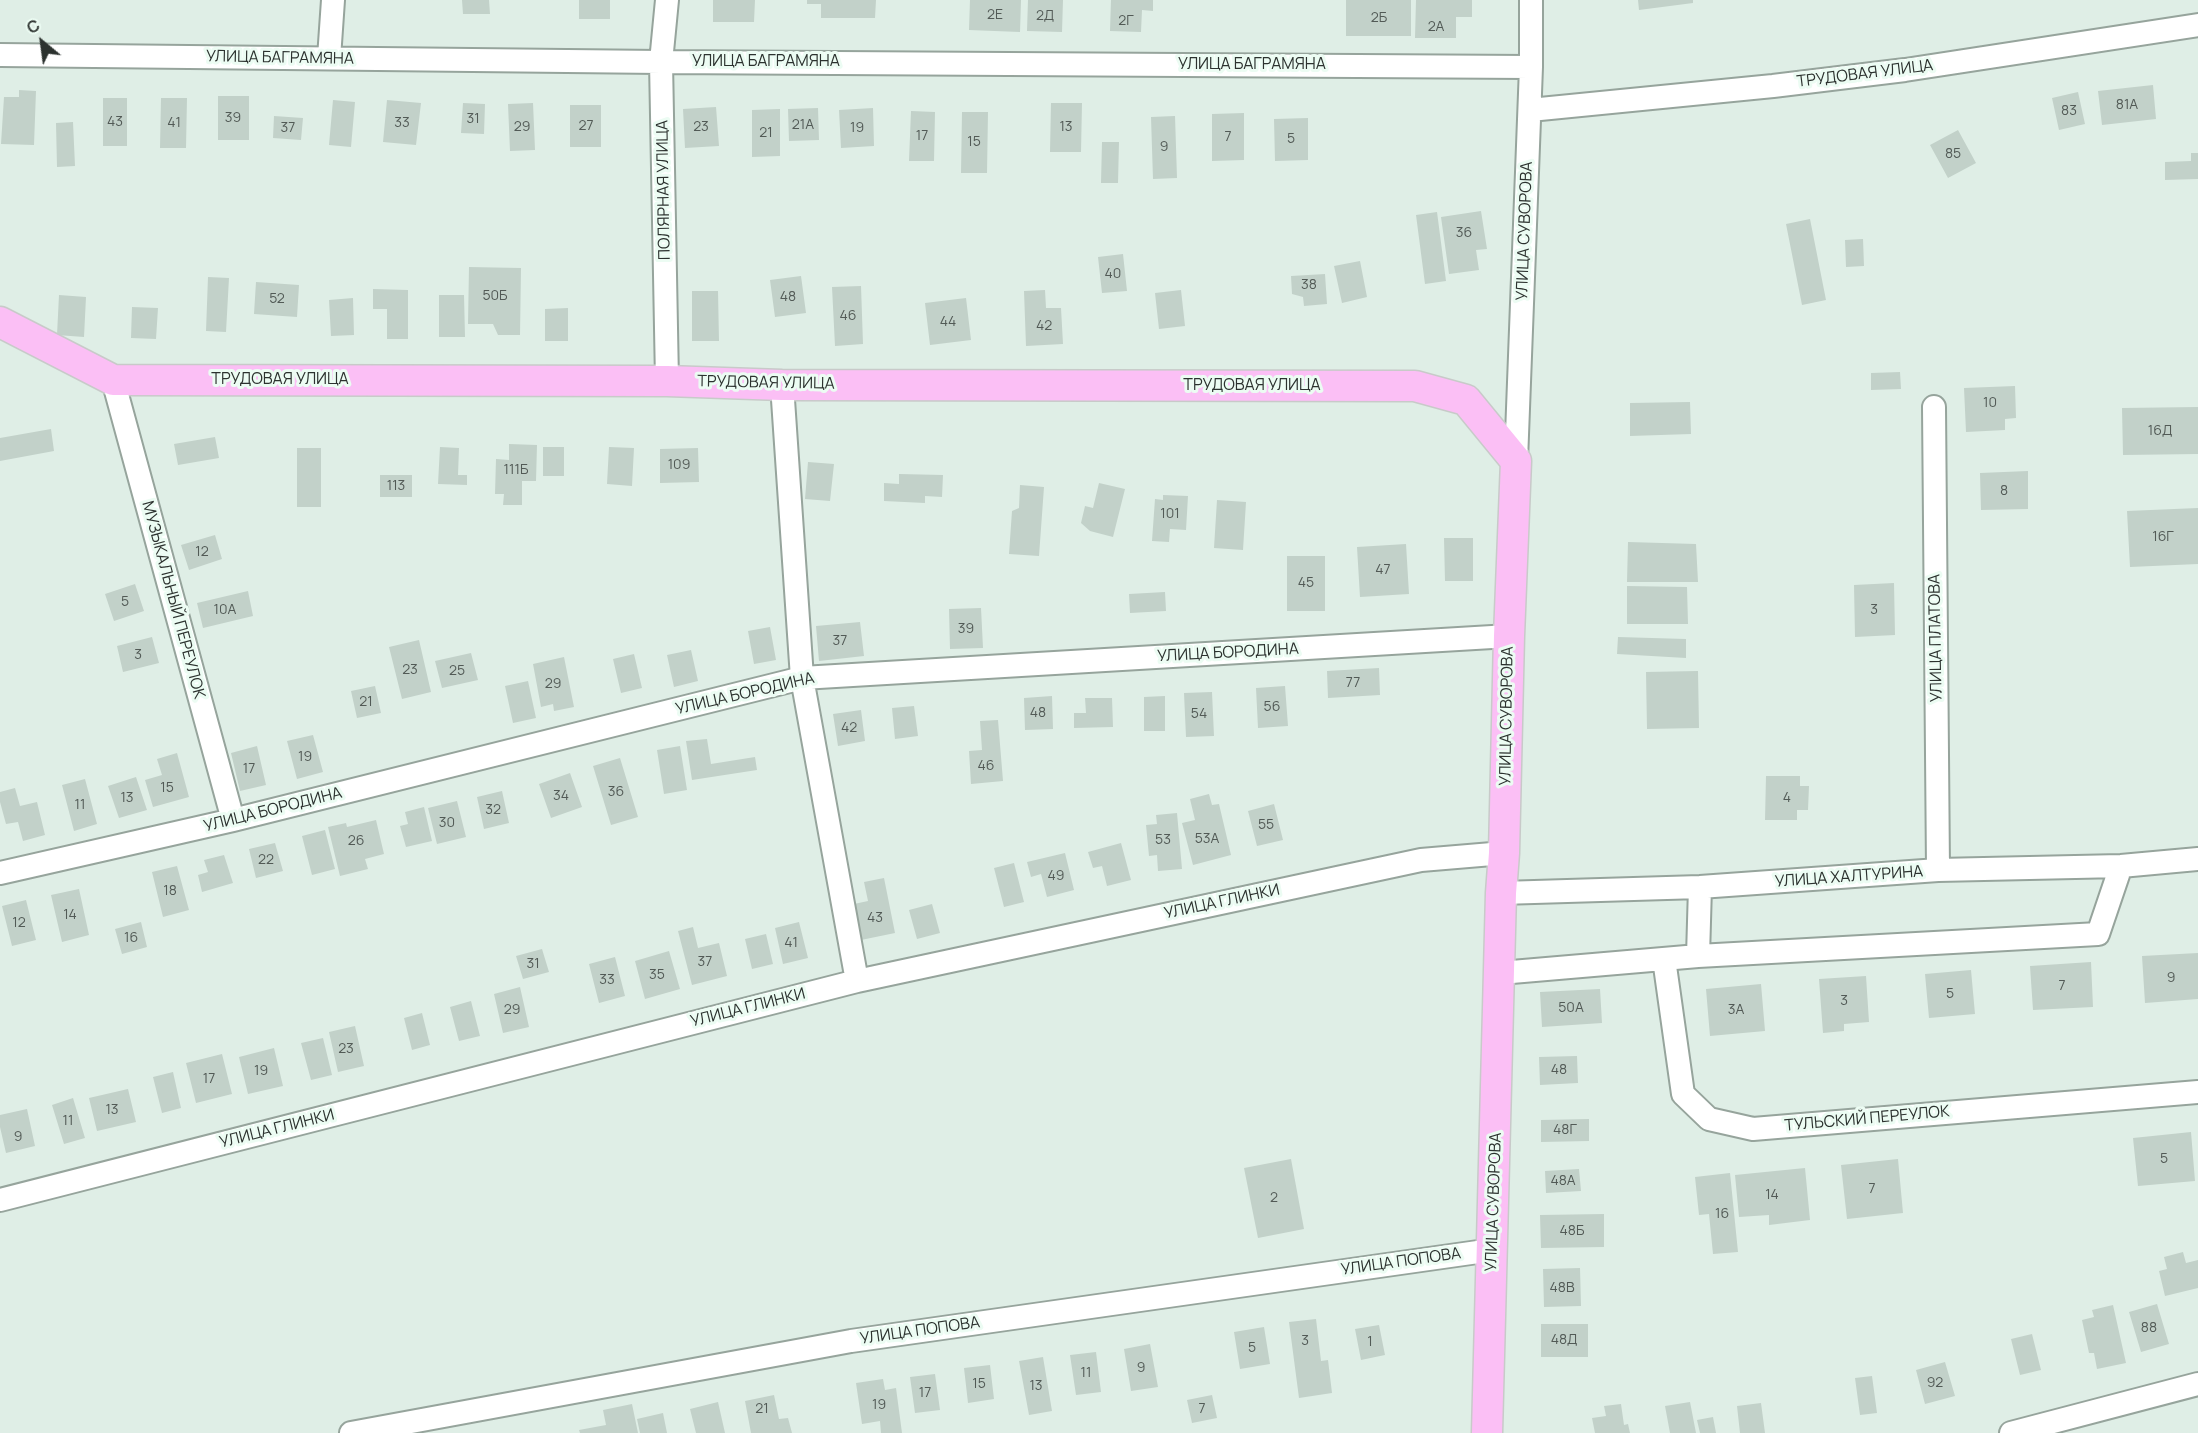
<!DOCTYPE html>
<html>
<head>
<meta charset="utf-8">
<style>
  body { margin:0 }
  #map { position:relative; width:2198px; height:1433px; overflow:hidden; background:#dfeee6; font-family:Manrope,sans-serif }
  canvas { display:block }
  .north { position:absolute; left:12px; top:12px; width:60px; height:60px; -webkit-text-stroke:4px #ecfcf3; paint-order:stroke; rotate:331deg; font-size:16px; font-weight:700; line-height:24px; text-align:center; color:#2c322f }
  .north::after { content:''; display:block; margin:auto; width:21px; height:27px; background:#2c322f; clip-path:polygon(50% 0,100% 100%,50% 72%,0 100%) }
</style>
</head>
<body>
<div id="map">
<canvas width="2198" height="1433"></canvas>
<div class="north">С</div>
</div>
<script>
const context = document.querySelector('canvas').getContext('2d');
context.lineJoin = 'round';
function fillPath(path, color) { context.fillStyle = color; context.fill(path, 'evenodd'); }
function stroke(path, color, width, dash) { context.strokeStyle = color; context.lineWidth = width; context.lineCap = dash ? 'butt' : 'round'; context.setLineDash(dash || []); context.stroke(path); }
function write(font, color, halo, rows, align = 'center') {
  context.font = font + ' Manrope,sans-serif'; context.lineWidth = 6; context.setLineDash([]); context.textBaseline = 'middle'; context.strokeStyle = halo; context.fillStyle = color; for (const [text, x, y, turn = 0] of rows) {
    context.save(); context.translate(x, y); context.rotate((+turn || 0) * Math.PI / 180); context.textAlign = isNaN(turn) ? turn : align; if (halo) context.strokeText(text, 0, 0); context.fillText(text, 0, 0); context.restore();
  }
}
const building = new Path2D(`
  M462,0H489L490,14H463Z
  M579,0H610V19H579Z
  M713,0H755L754,22H713Z
  M807,0H876L875,18H821V4H807Z
  M970,0H1021L1020,32L969,30Z
  M1028,0H1063L1062,32L1027,31Z
  M1111,0H1153V11L1142,10L1141,32L1110,31Z
  M1346,0H1411V36H1346Z
  M1416,0H1472V17H1456V38H1415Z
  M1638,0H1693V3L1639,10Z
  M2153,85L2156,119L2102,125L2098,91Z
  M19,90L36,91L34,145L1,144L4,97H19Z
  M2078,92L2085,124L2059,130L2052,98Z
  M218,96H249V140H218Z
  M103,98H127V146H103Z
  M161,98H187L186,148H160Z
  M333,100L355,102L351,147L329,145Z
  M387,100L421,103L416,145L383,142Z
  M463,103L485,104L484,134L461,133Z
  M533,103L535,150L510,151L508,104Z
  M1051,103H1082L1081,152H1050Z
  M570,105H601V147H570Z
  M716,107L719,146L685,148L683,109Z
  M818,108L819,140L789,141L788,109Z
  M873,108L874,146L841,148L839,110Z
  M780,109V156L752,157V110Z
  M911,111L935,112L934,161H909Z
  M962,112H988L987,173H961Z
  M1244,113V160L1212,161V114Z
  M274,116L303,118L301,140L273,138Z
  M1175,116L1177,178L1153,179L1151,117Z
  M1308,118V160L1275,161L1274,119Z
  M73,122L75,166L57,167L56,123Z
  M1958,130L1976,163L1948,178L1930,145Z
  M1102,142H1119L1118,183H1101Z
  M2191,153H2198V179L2165,180V162L2191,161Z
  M1481,211L1487,249L1476,250L1479,270L1449,274L1441,217Z
  M1437,212L1446,281L1425,284L1416,215Z
  M1810,219L1826,300L1802,305L1786,224Z
  M1863,239L1864,266L1846,267L1845,240Z
  M1123,254L1127,291L1102,293L1098,257Z
  M1360,261L1367,297L1342,303L1334,266Z
  M469,267L521,268L520,335H498L493,324H468Z
  M1325,274L1327,304L1304,306L1303,297L1292,294L1291,276Z
  M801,276L806,313L775,317L770,280Z
  M208,277L229,278L226,332L206,331Z
  M256,282L299,285L297,317L254,314Z
  M861,286L863,344L835,346L832,287Z
  M373,289L408,290V339H387V309H373Z
  M1045,290L1046,308H1061L1063,344L1026,346L1024,291Z
  M1181,290L1185,326L1159,329L1155,293Z
  M692,291H718L719,341H692Z
  M59,295L86,297L84,337L57,335Z
  M439,295H464L465,337H439Z
  M353,298L354,335L331,336L329,300Z
  M966,298L971,340L930,345L925,303Z
  M132,307L158,308L156,339L131,338Z
  M568,308V341H545V309Z
  M1900,372L1901,389L1871,390V373Z
  M2015,386L2016,418L2005,419V430L1966,432L1964,388Z
  M1690,402L1691,434L1630,436V403Z
  M2198,407V454L2123,455L2122,408Z
  M51,429L54,451L0,461V438Z
  M215,437L219,458L178,465L174,444Z
  M509,444L537,445L536,481H522V505H503L504,494H495L496,459L509,460Z
  M440,447L459,448L458,475H467V485L438,484Z
  M543,447H564V476H543Z
  M609,447L634,448L632,486L607,484Z
  M297,448H321V507H297Z
  M698,448L699,482L660,483V449Z
  M808,462L834,464L830,501L805,499Z
  M2028,471V509L1981,510L1980,473Z
  M899,474L943,475L942,497L925,496V503L884,501V483L899,484Z
  M380,475H412V497H380Z
  M1099,483L1125,489L1113,537L1090,531L1081,523L1085,506L1093,508Z
  M1020,485L1044,487L1039,556L1009,554L1012,511L1019,508Z
  M1163,495L1188,496L1186,530L1170,529L1169,542L1152,541L1155,499L1163,500Z
  M1217,500L1246,502L1243,550L1214,548Z
  M2198,508V564L2130,567L2127,511Z
  M215,535L222,559L189,570L181,545Z
  M1444,538H1473V581H1445Z
  M1628,542L1696,544L1698,582H1627Z
  M1406,544L1409,594L1360,597L1357,547Z
  M1287,556H1325V611H1287Z
  M1894,583L1895,635L1855,637L1854,585Z
  M135,584L144,611L114,621L105,594Z
  M1627,586L1687,587L1688,624H1627Z
  M248,591L253,616L203,628L197,603Z
  M1165,592L1166,611L1130,613L1129,594Z
  M981,608L983,648L950,649L949,609Z
  M860,622L864,656L819,661L816,626Z
  M770,627L776,660L754,664L748,631Z
  M152,637L159,663L123,672L117,646Z
  M1618,637L1686,639V658L1617,654Z
  M419,640L431,692L402,699L389,647Z
  M691,650L698,681L674,687L667,655Z
  M471,653L478,680L442,688L435,661Z
  M634,654L642,688L621,693L613,659Z
  M564,657L574,707L554,711L553,704L541,707L533,664Z
  M1379,668L1380,695L1328,698L1327,671Z
  M1698,671L1699,728L1647,729L1646,672Z
  M528,681L536,718L513,723L505,686Z
  M375,686L381,713L357,718L351,691Z
  M1285,686L1288,726L1258,728L1256,688Z
  M1212,692L1214,736L1186,737L1184,693Z
  M1052,696L1053,729L1025,730L1024,698Z
  M1165,696V731H1144V697Z
  M1085,698H1112L1113,727L1074,728V713H1086Z
  M914,706L918,736L895,739L892,708Z
  M861,710L865,741L838,746L833,714Z
  M998,720L1003,781L971,784L969,751L982,750L980,721Z
  M313,735L323,772L297,779L287,741Z
  M707,739L711,764L755,757L757,770L692,780L686,741Z
  M257,746L266,785L240,791L231,753Z
  M680,746L687,790L664,794L657,750Z
  M177,753L189,797L153,807L145,780L162,775L157,759Z
  M620,758L638,817L611,825L593,766Z
  M570,773L582,807L551,818L539,784Z
  M1766,776H1800V786H1809L1808,810H1797V820H1765Z
  M136,777L147,810L119,818L108,786Z
  M85,779L97,824L74,831L62,785Z
  M15,788L20,806L37,802L45,835L23,841L18,822L6,824L0,802V792Z
  M502,791L509,823L484,829L477,797Z
  M1209,794L1212,805L1219,804L1231,855L1193,865L1182,823L1195,820L1190,799Z
  M457,801L466,837L437,844L428,808Z
  M1274,804L1283,840L1257,846L1248,811Z
  M424,807L432,841L406,847L400,826L408,824L405,812Z
  M1177,813L1182,869L1158,871L1157,855L1149,856L1146,825L1157,824L1156,815Z
  M376,820L384,854L365,859L368,869L340,876L328,827L346,823L347,827Z
  M325,830L335,869L312,875L302,836Z
  M275,843L283,871L256,878L249,849Z
  M1121,843L1131,880L1107,886L1102,866L1093,868L1088,852Z
  M1065,853L1074,890L1047,897L1041,874L1031,877L1027,862Z
  M224,855L233,883L202,892L198,875L208,872L204,860Z
  M1014,863L1024,902L1004,907L994,868Z
  M177,866L189,910L163,917L152,872Z
  M884,878L895,933L861,940L854,904L868,901L864,882Z
  M79,889L89,935L62,942L51,895Z
  M26,900L36,940L12,946L2,906Z
  M932,904L940,933L917,939L909,910Z
  M141,922L147,947L122,954L115,929Z
  M799,922L808,958L783,964L775,928Z
  M693,927L698,948L719,943L727,976L692,985L678,931Z
  M766,934L773,964L752,969L745,939Z
  M542,949L549,972L523,979L516,956Z
  M669,951L680,989L645,999L635,961Z
  M2198,953V999L2145,1003L2142,956Z
  M615,957L625,996L599,1003L589,964Z
  M2091,962L2093,1007L2033,1010L2030,966Z
  M1971,970L1975,1014L1929,1018L1925,974Z
  M1866,976L1869,1022L1844,1024V1031L1823,1033L1819,979Z
  M1761,984L1765,1031L1710,1036L1706,989Z
  M520,987L529,1027L503,1033L494,994Z
  M1600,989L1602,1023L1542,1027L1540,992Z
  M471,1001L480,1036L459,1041L450,1007Z
  M422,1013L430,1045L412,1050L404,1018Z
  M355,1026L364,1066L338,1072L329,1032Z
  M323,1038L332,1075L311,1080L301,1043Z
  M274,1048L283,1086L248,1094L239,1057Z
  M222,1054L232,1094L196,1103L186,1063Z
  M1577,1056L1578,1083L1540,1085L1539,1057Z
  M173,1072L181,1108L162,1113L153,1077Z
  M128,1089L136,1122L97,1131L89,1098Z
  M73,1098L85,1138L64,1144L52,1105Z
  M27,1109L35,1146L6,1153L0,1127V1115Z
  M1589,1119V1141L1541,1142V1120Z
  M2191,1132L2195,1181L2138,1186L2133,1138Z
  M1291,1159L1304,1229L1258,1238L1244,1168Z
  M1898,1159L1903,1213L1847,1219L1841,1165Z
  M1805,1168L1810,1220L1769,1225V1215L1739,1217L1735,1175Z
  M1579,1169L1581,1191L1546,1193L1545,1171Z
  M1730,1173L1738,1252L1713,1254L1709,1214L1699,1215L1695,1177Z
  M1604,1214V1247L1541,1248L1540,1215Z
  M2183,1252L2186,1263L2198,1260V1288L2165,1296L2159,1271L2167,1269L2164,1257Z
  M1580,1268L1581,1306L1544,1307L1543,1269Z
  M2157,1304L2169,1344L2141,1352L2129,1312Z
  M2113,1305L2126,1363L2097,1369L2094,1353H2089L2082,1320L2094,1317L2092,1310Z
  M1316,1319L1321,1361L1328,1360L1332,1393L1299,1398L1289,1322Z
  M1541,1324H1588V1357H1541Z
  M1379,1325L1385,1355L1361,1360L1355,1329Z
  M1264,1327L1270,1364L1240,1369L1234,1332Z
  M2032,1334L2041,1370L2020,1375L2011,1339Z
  M1150,1344L1158,1387L1131,1391L1124,1349Z
  M1096,1352L1101,1392L1076,1395L1070,1355Z
  M1043,1357L1052,1411L1029,1415L1019,1361Z
  M1945,1362L1955,1396L1925,1404L1916,1370Z
  M990,1365L994,1399L968,1403L964,1368Z
  M935,1374L940,1410L915,1413L910,1377Z
  M1872,1376L1877,1413L1860,1415L1855,1378Z
  M883,1379L885,1390L896,1388L902,1433H881L880,1421L862,1424L856,1383Z
  M774,1395L779,1419L788,1418L792,1433H751L745,1401Z
  M1212,1395L1217,1418L1192,1423L1187,1400Z
  M718,1402L725,1433H696L690,1409Z
  M1690,1402L1696,1433H1670L1665,1406Z
  M1761,1403L1765,1433H1740L1737,1406Z
  M632,1404L638,1433H580L579,1430L606,1425L603,1410Z
  M1621,1404L1624,1425L1628,1424L1630,1433H1595L1592,1418L1606,1416L1604,1406Z
  M663,1413L667,1433H640L637,1419Z
  M1713,1417L1716,1433H1700L1697,1420Z`);
const minor = new Path2D(`
  M667,0L661,62L667,381
  M0,55L661,62L1531,67
  M329,58L333,0
  M1530,110L1773,86L1905,70L2198,25
  M113,380L233,820
  M782,385L802,678L857,981
  M1934,407L1938,870
  M1516,461L1531,67V0
  M0,873L233,820L802,678L1509,636
  M1501,893L1700,887L1938,870L2121,866L2198,859
  M1698,956L1700,887
  M1664,959L1683,1094L1709,1119L1753,1129L2198,1092
  M1500,973L1698,956L2098,934L2121,866
  M0,1200L857,981L1421,860L1504,853
  M351,1433L851,1341L1492,1250
  M2011,1433L2198,1384`);
const major = new Path2D(`
  M0,322L113,380L667,381L782,385L1415,386L1466,400L1516,461L1509,636L1504,853L1501,893L1487,1433`);
const numberNames = [
  ["2Е",995,15],
  ["2Д",1045,16],
  ["2Б",1379,18],
  ["2Г",1126,21],
  ["2А",1436,27],
  ["81А",2127,105],
  ["83",2069,111],
  ["39",233,118],
  ["31",473,119],
  ["43",115,122],
  ["41",174,123],
  ["33",402,123],
  ["21А",803,125],
  ["27",586,126],
  ["29",522,127],
  ["23",701,127],
  ["13",1066,127],
  ["37",288,128],
  ["19",857,128],
  ["21",766,133],
  ["17",922,136],
  ["7",1228,137],
  ["5",1291,139],
  ["15",974,142],
  ["9",1164,147],
  ["85",1953,154],
  ["36",1464,233],
  ["40",1113,274],
  ["38",1309,285],
  ["50Б",495,296],
  ["48",788,297],
  ["52",277,299],
  ["46",848,316],
  ["44",948,322],
  ["42",1044,326],
  ["10",1990,403],
  ["16Д",2160,431],
  ["109",679,465],
  ["111Б",516,470],
  ["113",396,486],
  ["8",2004,491],
  ["101",1170,514],
  ["16Г",2163,537],
  ["12",202,552],
  ["47",1383,570],
  ["45",1306,583],
  ["5",125,602],
  ["10А",225,610],
  ["3",1874,610],
  ["39",966,629],
  ["37",840,641],
  ["3",138,655],
  ["23",410,670],
  ["25",457,671],
  ["77",1353,683],
  ["29",553,684],
  ["21",366,702],
  ["56",1272,707],
  ["48",1038,713],
  ["54",1199,714],
  ["42",849,728],
  ["19",305,757],
  ["46",986,766],
  ["17",249,769],
  ["15",167,788],
  ["36",616,792],
  ["34",561,796],
  ["13",127,798],
  ["4",1787,798],
  ["11",80,805],
  ["32",493,810],
  ["30",447,823],
  ["55",1266,825],
  ["53А",1207,839],
  ["53",1163,840],
  ["26",356,841],
  ["22",266,860],
  ["49",1056,876],
  ["18",170,891],
  ["14",70,915],
  ["43",875,918],
  ["12",19,923],
  ["16",131,938],
  ["41",791,943],
  ["37",705,962],
  ["31",533,964],
  ["35",657,975],
  ["9",2171,978],
  ["33",607,980],
  ["7",2062,986],
  ["5",1950,994],
  ["3",1844,1001],
  ["50А",1571,1008],
  ["29",512,1010],
  ["3А",1736,1010],
  ["23",346,1049],
  ["48",1559,1070],
  ["19",261,1071],
  ["17",209,1079],
  ["13",112,1110],
  ["11",68,1121],
  ["48Г",1565,1130],
  ["9",18,1137],
  ["5",2164,1159],
  ["48А",1563,1181],
  ["7",1872,1189],
  ["14",1772,1195],
  ["2",1274,1198],
  ["16",1722,1214],
  ["48Б",1572,1231],
  ["48В",1562,1288],
  ["88",2149,1328],
  ["48Д",1564,1340],
  ["3",1305,1341],
  ["1",1370,1342],
  ["5",1252,1348],
  ["9",1141,1368],
  ["11",1086,1373],
  ["92",1935,1383],
  ["15",979,1384],
  ["13",1036,1386],
  ["17",925,1393],
  ["19",879,1405],
  ["21",762,1409],
  ["7",1202,1409]
];
const streetNames = [
  ["УЛИЦА БАГРАМЯНА",280,58,1],
  ["УЛИЦА БАГРАМЯНА",766,62],
  ["УЛИЦА БАГРАМЯНА",1252,65],
  ["ТРУДОВАЯ УЛИЦА",1865,74,-7],
  ["ПОЛЯРНАЯ УЛИЦА",664,190,-91],
  ["УЛИЦА СУВОРОВА",1525,231,-88],
  ["ТРУДОВАЯ УЛИЦА",280,380],
  ["ТРУДОВАЯ УЛИЦА",766,383,1],
  ["ТРУДОВАЯ УЛИЦА",1252,386],
  ["МУЗЫКАЛЬНЫЙ ПЕРЕУЛОК",173,600,75],
  ["УЛИЦА ПЛАТОВА",1936,638,-91],
  ["УЛИЦА БОРОДИНА",1228,653,-3],
  ["УЛИЦА БОРОДИНА",745,694,-13],
  ["УЛИЦА СУВОРОВА",1507,716,-89],
  ["УЛИЦА БОРОДИНА",273,810,-14],
  ["УЛИЦА ХАЛТУРИНА",1849,877,-4],
  ["УЛИЦА ГЛИНКИ",1222,902,-12],
  ["УЛИЦА ГЛИНКИ",748,1008,-14],
  ["ТУЛЬСКИЙ ПЕРЕУЛОК",1867,1119,-5],
  ["УЛИЦА ГЛИНКИ",277,1129,-14],
  ["УЛИЦА СУВОРОВА",1494,1202,-88],
  ["УЛИЦА ПОПОВА",1401,1262,-8],
  ["УЛИЦА ПОПОВА",920,1331,-8]
];
fillPath(building, '#c2d1c9');
stroke(minor, '#96a49c', 26);
stroke(major, '#c8cac9', 33);
stroke(minor, '#fff', 22);
stroke(major, '#fbbff5', 30);
write('14px', '#525a56', null, numberNames);
write('16px', '#2c322f', '#ecfcf3', streetNames);
</script>
</body>
</html>
